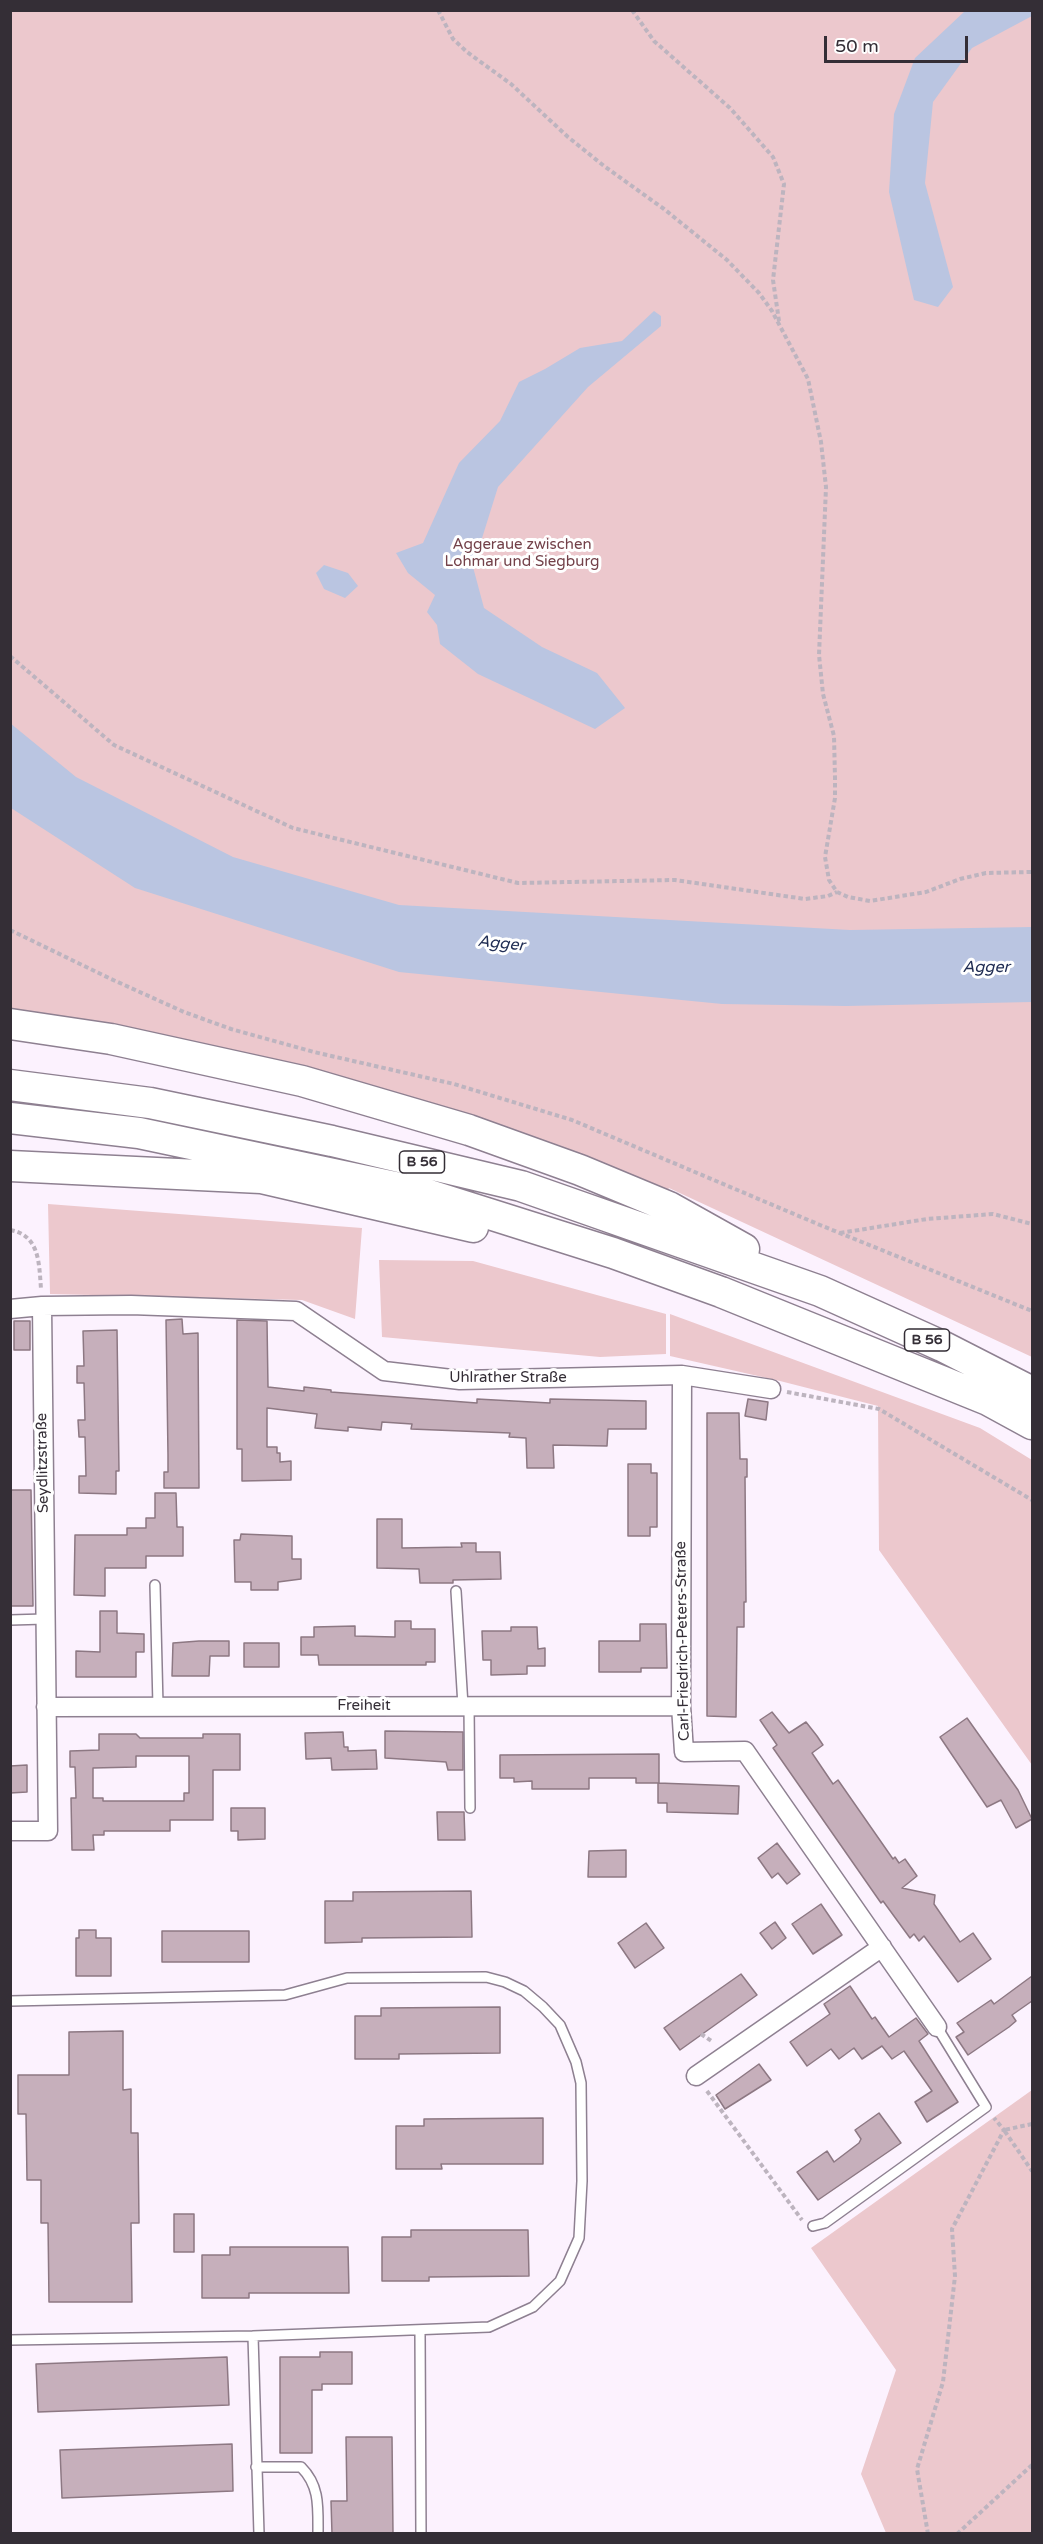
<!DOCTYPE html>
<html>
<head>
<meta charset="utf-8">
<style>
  body { margin:0 }
  #map { position:relative; width:1043px; height:2544px; overflow:hidden; background:#fcf2fe; font-family:"Varela Round",sans-serif }
  canvas { display:block }
  .frame { position:absolute; inset:0; border:12px solid #342e36; pointer-events:none }
  .scale { position:absolute; left:824px; top:36px; width:144px; height:27px; box-sizing:border-box; border:3px solid #342e36; border-top:0; padding-left:8px; font-size:18px; line-height:21px; white-space:nowrap; color:#342e36; -webkit-text-stroke:4px #fff; paint-order:stroke }
</style>
</head>
<body>
<div id="map">
<canvas width="1043" height="2544"></canvas>
<div class="frame"></div>
<div class="scale">50 m</div>
</div>
<script>
const context = document.querySelector('canvas').getContext('2d');
context.lineJoin = 'round';
function fillPath(path, color) { context.fillStyle = color; context.fill(path, 'evenodd'); }
function stroke(path, color, width, dash) { context.strokeStyle = color; context.lineWidth = width; context.lineCap = dash ? 'butt' : 'round'; context.setLineDash(dash || []); context.stroke(path); }
function write(font, color, halo, rows, align = 'center') {
  context.font = font + ' "Varela Round",sans-serif'; context.lineWidth = 6; context.setLineDash([]); context.textBaseline = 'middle'; context.strokeStyle = halo; context.fillStyle = color; for (const [text, x, y, turn = 0] of rows) {
    context.save(); context.translate(x, y); context.rotate((+turn || 0) * Math.PI / 180); context.textAlign = isNaN(turn) ? turn : align; if (halo) context.strokeText(text, 0, 0); context.fillText(text, 0, 0); context.restore();
  }
}
const green = new Path2D(`
  M11,11H1032V1357L669,1188L665,1198L542,1150L11,1024Z
  M48,1204L362,1228L355,1319L302,1300L50,1294Z
  M379,1260L473,1261L666,1314V1354L600,1357L382,1337Z
  M670,1314L980,1428L1032,1460V1765L879,1550L878,1406L780,1381L670,1356Z
  M1032,2090V2533H886L861,2474L896,2370L811,2248Z`);
const water = new Path2D(`
  M965,11H1032V16L972,48L933,102L925,183L953,287L938,307L914,300L889,192L894,114L915,58Z
  M654,311L661,316V326L588,387L498,487L473,567L484,608L542,647L597,673L625,708L595,729L478,674L440,644L437,625L427,612L435,595L408,573L396,553L423,543L459,463L500,421L519,382L545,369L580,348L622,341Z
  M324,565L348,573L358,586L345,598L324,589L316,573Z
  M10,723L76,777L233,857L399,905L850,930L1032,927V1002L846,1006L722,1004L399,972L135,888L11,808Z`);
const building = new Path2D(`
  M182,1319L183,1334L198,1333L199,1488H164V1472H168V1455L166,1320Z
  M237,1320L267,1321L268,1387L304,1391V1387L331,1390V1392L477,1403V1399L550,1403V1399L646,1401V1429H608L607,1446L553,1445L554,1468H527L526,1438L509,1437L510,1433L411,1429L412,1424L382,1422L381,1430L348,1427V1431L315,1428L317,1414L267,1408V1447H277V1453H280V1462L291,1461V1480L242,1481V1449H237Z
  M14,1321H30V1350H14Z
  M117,1330L119,1471H116V1494L79,1493V1476H86L85,1437H79L78,1420H85L84,1383H77V1366H84L83,1331Z
  M748,1399L768,1402L766,1420L745,1416Z
  M707,1413H739L740,1459H747V1477H745L746,1602H744V1627H737L736,1717L707,1716Z
  M628,1464H651V1473H657V1527H650V1536H628Z
  M10,1490H31L33,1606H10Z
  M155,1493H176L177,1527H183V1556H146V1568H105V1596L74,1595L75,1535H127V1528H146V1518H155Z
  M377,1519H402V1548L462,1547L461,1543H476V1552H500L501,1579L453,1580V1583H420L419,1569L377,1568Z
  M241,1534L292,1536V1559H301V1579L278,1582V1590H251V1582H235L234,1540H240Z
  M100,1611H117V1633L144,1634V1652H136V1677H76V1651L100,1652Z
  M395,1621H411V1629H435V1662H426V1665H319L318,1655H301V1637H314V1627L355,1626V1636L395,1637Z
  M640,1624H666L667,1668H641V1672H599V1641H640Z
  M511,1627H537L538,1649L545,1648V1666H527V1674L491,1675V1660H483L482,1631H511Z
  M199,1641H229V1656H210L209,1676H172L173,1643Z
  M244,1643H279V1667H244Z
  M772,1712L789,1733L806,1722L817,1736L823,1745L812,1753L833,1784L838,1780L893,1859L895,1857L899,1863L905,1859L917,1876L902,1888L935,1895L934,1904L960,1942L973,1933L991,1959L958,1982L924,1936L919,1941L914,1934L910,1938L883,1901L881,1903L773,1748L777,1745L760,1720Z
  M967,1718L1018,1790L1032,1819L1016,1828L1001,1800L987,1807L940,1737Z
  M385,1731L463,1732V1770H448L446,1762L385,1758Z
  M343,1732L344,1747H348V1751L376,1750L377,1769L332,1770L331,1758L306,1759L305,1733Z
  M99,1734H136L140,1738H203V1734H240V1770H213V1820H170V1831H104V1835H93L94,1850H72L71,1798H76L75,1767H70V1751L99,1750ZM136,1756H189V1793H184V1801H103V1798H93V1768L136,1767Z
  M659,1754V1783H636V1778H589V1789H532V1781L514,1782V1778H500V1755Z
  M27,1765V1792L10,1793V1766Z
  M658,1783L739,1786L738,1814L667,1812V1803H658Z
  M231,1808H265V1839L238,1840V1831H231Z
  M437,1812H464L465,1840H438Z
  M777,1843L800,1874L787,1884L778,1873L772,1878L758,1858Z
  M626,1850V1877H588L589,1851Z
  M471,1891L472,1937L362,1938V1942L325,1943V1901H353V1892Z
  M821,1904L842,1935L813,1954L792,1924Z
  M775,1922L786,1938L772,1949L760,1933Z
  M646,1923L664,1948L635,1968L618,1943Z
  M79,1930H96V1938H111V1976H76V1938H79Z
  M162,1931H249V1962H162Z
  M741,1974L757,1995L680,2050L664,2028Z
  M1032,1976V2001L1012,2015L1016,2021L1009,2027L968,2055L956,2037L964,2032L957,2023L991,2000L994,2004Z
  M850,1986L872,2019L875,2017L889,2037L916,2018L928,2034L919,2041L958,2102L927,2122L915,2102L932,2091L904,2051L892,2059L882,2046L862,2059L854,2048L839,2059L831,2049L807,2066L790,2042L830,2014L824,2004Z
  M500,2007V2053L399,2054V2059H355V2016H381V2008Z
  M123,2031V2090L131,2089V2133H138L139,2223H131L132,2302H49L48,2223H41V2180H27L26,2114H18V2075H69V2032Z
  M759,2064L771,2080L725,2109L716,2095Z
  M879,2113L901,2143L818,2200L797,2172L827,2151L834,2162L859,2143L861,2139L855,2130Z
  M543,2118V2164H441L442,2169H396V2126H424V2119Z
  M174,2214H194V2252H174Z
  M411,2230H528L529,2276L429,2277V2281H382V2237H411Z
  M230,2247H348L349,2293H249V2298H202V2255H230Z
  M320,2352H352V2384H322V2390H312V2453H280V2357H320Z
  M227,2357L229,2405L38,2412L36,2364Z
  M346,2437H392L393,2534H332L331,2501H347Z
  M232,2444L233,2491L62,2498L60,2450Z`);
const path = new Path2D(`
  M438,10L453,39L467,52L511,84L568,137L604,166L664,209L727,260L759,293L772,311L808,379L821,442L826,487L819,655L823,694L834,736L835,778V798L825,857L829,880L837,892L848,897L870,901L926,892L960,879L986,873L1032,872
  M632,10L654,41L730,108L773,157L784,184L773,280L779,321
  M10,656L114,745L293,828L518,883L675,880L805,899L828,896L837,892
  M10,930L111,979L184,1012L231,1029L314,1052L454,1084L572,1120L820,1225L1032,1311
  M10,1230C40,1235 39,1264 41,1289
  M840,1233L927,1219L993,1214L1032,1224
  M787,1392L879,1409L1032,1500
  M701,2034L713,2042
  M707,2091L802,2220
  M1032,2124L1004,2130L1032,2171
  M928,2534L917,2469L943,2382L955,2276L952,2229L1004,2130L994,2118
  M957,2534L1032,2465`);
const service = new Path2D(`
  M155,1585L158,1706
  M456,1591L463,1706
  M10,1620L45,1619
  M469,1706L470,1808
  M10,2001L285,1995L347,1978L486,1977L505,1982L524,1991L543,2007L560,2025L576,2062L581,2083L582,2181L579,2238L560,2281L533,2307L489,2327L253,2336L259,2534
  M813,2226L825,2223L986,2107L937,2027
  M420,2331L421,2534
  M10,2340L253,2336
  M256,2467H301C320,2486 318,2507 318,2534`);
const minor = new Path2D(`
  M10,1309L42,1306L131,1305L296,1311L384,1371L460,1380L682,1375L771,1389
  M682,1375L681,1706L684,1752L745,1751L937,2027
  M46,1707L681,1706
  M10,1831H48L42,1306
  M696,2076L882,1947`);
const trunk = new Path2D(`
  M10,1024L111,1039L302,1081L469,1130L580,1170L669,1207L744,1249
  M10,1085L150,1103L332,1141L521,1186L820,1291L942,1346L1032,1392
  M10,1118L139,1133L423,1193L613,1253L721,1292L988,1400L1032,1424
  M10,1166L261,1178L473,1227`);
const shields = [
  [422,1162,45],
  [927,1340,45]
];
const shieldNames = [
  ["B 56",422,1162],
  ["B 56",927,1340]
];
const parkNames = [
  ["Aggeraue zwischen",522,545],
  ["Lohmar und Siegburg",522,562]
];
const streetNames = [
  ["Uhlrather Straße",508,1378],
  ["Seydlitzstraße",43,1463,-91],
  ["Carl-Friedrich-Peters-Straße",683,1641,-91],
  ["Freiheit",364,1706]
];
const waterNames = [
  ["Agger",501,944,6],
  ["Agger",986,968]
];
fillPath(green, '#ecc8cd');
fillPath(water, '#bac5e1');
fillPath(building, '#c6afbb');
stroke(building, '#8d7883', 1.5);
stroke(service, '#8e8091', 12);
stroke(minor, '#8e8091', 21);
stroke(trunk, '#8e8091', 33);
stroke(path, '#bdb4bf', 4, [4.5, 3]);
stroke(service, '#fff', 9);
stroke(minor, '#fff', 18);
stroke(trunk, '#fff', 30);
for (const [x, y, w] of shields) { const box = new Path2D(); box.roundRect(x - w / 2, y - 11, w, 22, 4.5); context.fillStyle = '#fff'; context.fill(box); stroke(box, '#342e36', 1.5); }
write('bold 14px', '#342e36', null, shieldNames);
write('15px', '#734149', '#fff', parkNames);
write('15px', '#342e36', '#fff', streetNames);
write('italic 16px', '#212e54', '#fff', waterNames);
</script>
</body>
</html>
